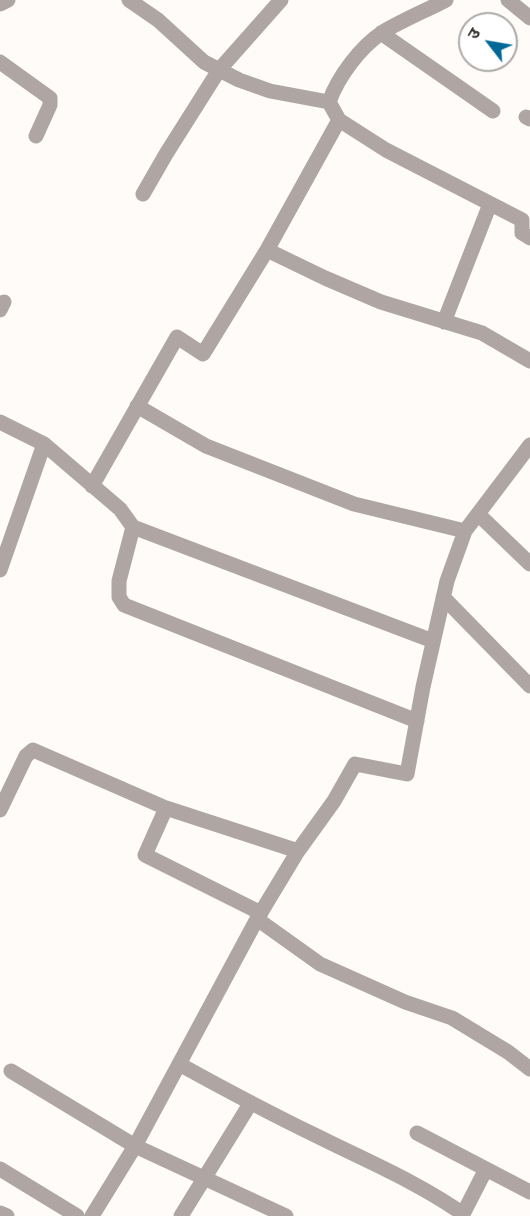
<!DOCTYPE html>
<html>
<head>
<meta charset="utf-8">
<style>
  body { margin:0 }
  #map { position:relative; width:530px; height:1216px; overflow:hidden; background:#fefbf8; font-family:Signika,"Noto Sans Devanagari",sans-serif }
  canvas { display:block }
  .north { position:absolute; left:458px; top:12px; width:60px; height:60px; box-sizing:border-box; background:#fff; border:2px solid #adaba9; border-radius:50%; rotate:301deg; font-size:16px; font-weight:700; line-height:24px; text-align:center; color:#312c27 }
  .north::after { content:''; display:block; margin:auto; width:21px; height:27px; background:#006997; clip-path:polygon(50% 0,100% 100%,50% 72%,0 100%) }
</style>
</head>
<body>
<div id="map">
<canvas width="530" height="1216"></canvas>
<div class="north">उ</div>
</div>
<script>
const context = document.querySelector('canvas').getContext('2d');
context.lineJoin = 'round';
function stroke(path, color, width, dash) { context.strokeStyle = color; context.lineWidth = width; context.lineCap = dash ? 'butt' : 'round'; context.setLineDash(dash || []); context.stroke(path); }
const street = new Path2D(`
  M129,0L158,20L204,62L239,80L270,91L329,102
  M508,0L530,18
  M0,4L8,0
  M381,33L493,111
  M0,62L50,98V105L36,136
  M526,117L530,119
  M339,120L386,150L522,220V233L530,238
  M143,194L166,154L219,70L281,0
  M267,250L325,278L381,302L482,333L530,361
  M0,310L4,302
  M444,322L490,204
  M137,406L206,446L354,504L465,531
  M0,422L44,444L120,509L133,527L119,581V597L124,605L417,721
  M92,486L177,337L203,354L267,250L339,120L329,102C338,77 360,47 383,32C403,20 425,11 446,0
  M478,514L530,564
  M133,527L433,641
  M0,570L44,444
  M443,597L530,686
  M166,808L145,855L261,913
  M0,810L26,756L33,750L166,808L298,851
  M257,919L320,964L405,1002L452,1018L508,1052L530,1069
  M179,1064C226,1090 273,1115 321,1138C369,1162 419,1183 463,1214L462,1216
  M11,1071L135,1146L286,1216
  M417,1133L530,1192
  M0,1169L77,1216
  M0,1213L7,1216
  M463,1214L486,1169
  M92,1216L135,1146L257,919L298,851L334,801L355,764L407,774L423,687L447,581L465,531L530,445
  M181,1216L250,1104`);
stroke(street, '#afa6a4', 15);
</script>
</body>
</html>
